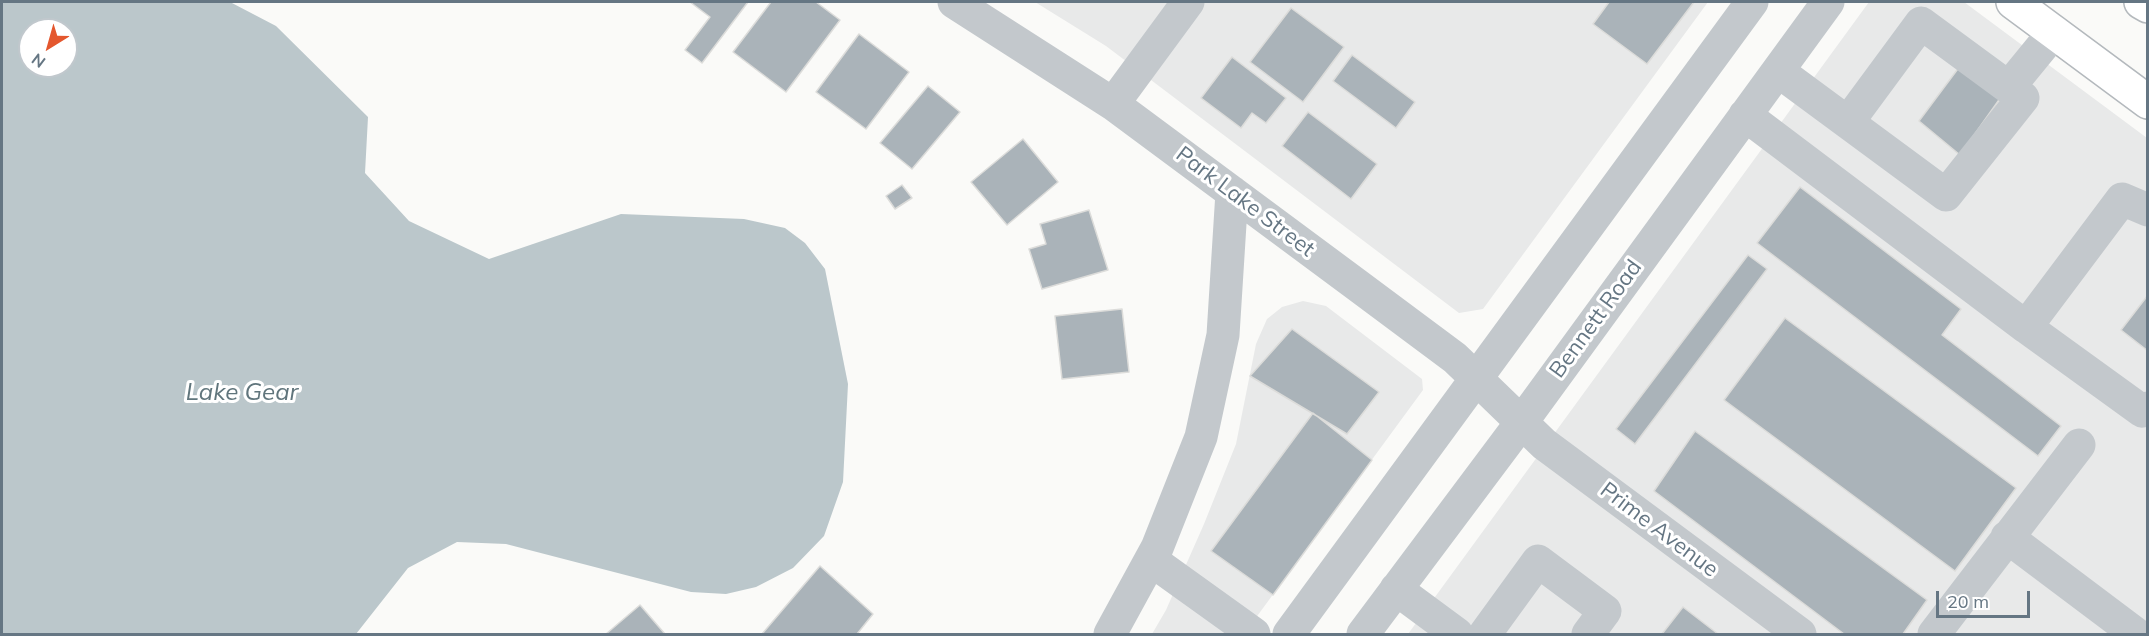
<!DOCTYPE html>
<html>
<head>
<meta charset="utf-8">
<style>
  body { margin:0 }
  #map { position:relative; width:2149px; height:636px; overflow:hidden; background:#fafaf8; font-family:Mulish,sans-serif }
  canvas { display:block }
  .frame { position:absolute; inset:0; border:3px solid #657683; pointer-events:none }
  .north { position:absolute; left:18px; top:18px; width:60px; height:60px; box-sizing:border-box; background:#fff; border:2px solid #c1c8cd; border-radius:50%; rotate:217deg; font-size:16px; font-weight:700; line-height:24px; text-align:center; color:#657683 }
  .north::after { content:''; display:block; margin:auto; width:21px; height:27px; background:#e4572e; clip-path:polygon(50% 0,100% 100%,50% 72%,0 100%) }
  .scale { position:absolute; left:1936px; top:591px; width:94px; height:27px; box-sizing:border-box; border:3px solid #657683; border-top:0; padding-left:8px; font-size:18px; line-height:21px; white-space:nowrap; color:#657683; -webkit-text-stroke:4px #fff; paint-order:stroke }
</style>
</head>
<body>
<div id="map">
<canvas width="2149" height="636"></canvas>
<div class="frame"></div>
<div class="north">N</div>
<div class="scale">20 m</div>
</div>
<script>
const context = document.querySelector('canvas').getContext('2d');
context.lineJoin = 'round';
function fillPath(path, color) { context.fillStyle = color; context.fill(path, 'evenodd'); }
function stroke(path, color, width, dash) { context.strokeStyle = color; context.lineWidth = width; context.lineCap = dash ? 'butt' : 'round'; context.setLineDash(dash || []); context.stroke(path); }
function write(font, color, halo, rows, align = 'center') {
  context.font = font + ' Mulish,sans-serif'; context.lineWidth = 6; context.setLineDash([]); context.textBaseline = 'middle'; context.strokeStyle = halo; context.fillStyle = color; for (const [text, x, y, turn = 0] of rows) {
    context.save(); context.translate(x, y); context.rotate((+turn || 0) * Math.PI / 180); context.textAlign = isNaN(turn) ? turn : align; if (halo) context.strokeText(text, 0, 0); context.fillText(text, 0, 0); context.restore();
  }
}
const built = new Path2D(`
  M1035,2H1708L1483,309L1459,313L1106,46Z
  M1869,2H1964L2147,138V634H1408Z
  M1303,301L1326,306L1422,379L1423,390L1244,634H1152L1166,610L1204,524L1236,444L1256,344L1267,319L1282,307Z`);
const water = new Path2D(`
  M2,2H230L276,26L368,117L365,173L409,221L489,259L621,214L744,219L785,228L805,243L825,269L848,384L843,482L824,536L793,568L756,587L726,594L691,592L506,544L457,542L408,568L356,634H2ZM30,30H66V66H30Z`);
const building = new Path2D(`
  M690,2H748L702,63L685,50L710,17Z
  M771,2H816L840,20L786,92L733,52Z
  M1609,2H1694L1647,64L1593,24Z
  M1291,8L1344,47L1303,102L1250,62Z
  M859,34L909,72L866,129L816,92Z
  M1352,55L1415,102L1396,128L1333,81Z
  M1232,57L1286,98L1266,123L1252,113L1241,128L1201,98Z
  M1960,66L2001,97L1960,155L1919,121Z
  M928,86L960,112L912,169L880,143Z
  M1308,112L1377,164L1351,199L1282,146Z
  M1023,139L1058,182L1007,225L971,182Z
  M902,185L912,198L895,209L886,196Z
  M1800,187L1961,309L1942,335L2061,426L2038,456L1757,243Z
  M1089,210L1108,270L1042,289L1029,249L1046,244L1040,224Z
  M1748,255L1767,269L1635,444L1616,429Z
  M2148,295V351L2121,330Z
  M1122,309L1129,372L1062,379L1055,316Z
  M1785,318L2016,488L1955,571L1724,400Z
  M1292,329L1379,392L1347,434L1250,376Z
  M1313,413L1372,460L1273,595L1211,551Z
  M1695,431L1927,600L1903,634H1844L1654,491Z
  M820,566L873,614L857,634H762Z
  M640,605L665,634H606Z
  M1683,607L1718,634H1662Z`);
const minor = new Path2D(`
  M954,2L1113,104L1357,285L1455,358L1544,444L1800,634
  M1778,71L1946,195L2023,98L1921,23L1848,122
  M2009,87L2054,32
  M1113,104L1188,2
  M1745,115L2026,327L2122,199L2148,210
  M2026,327L2142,411L2148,408
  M2007,537L2136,634
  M1151,560L1254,634
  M1396,589L1457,634
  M1110,634L1157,548L1201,437L1223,335L1232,192
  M1289,634L1752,2
  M1363,634L1521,423L1828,2
  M1485,634L1538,561L1605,611L1588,634
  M1934,634L2079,445`);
const highway = new Path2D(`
  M2013,2L2148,102
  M2141,2L2148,6`);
const streetNames = [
  ["Park Lake Street",1245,202,37],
  ["Bennett Road",1596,319,-54],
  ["Prime Avenue",1659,530,37]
];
const waterNames = [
  ["Lake Gear",242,393]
];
fillPath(built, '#e8e9e9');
fillPath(water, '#bbc7cb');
fillPath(building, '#aab3b9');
stroke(building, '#dcdcda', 1.5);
stroke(highway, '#b4b9bd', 36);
stroke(minor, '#c3c8cc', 33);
stroke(highway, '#fff', 33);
write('22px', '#657683', '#fff', streetNames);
write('italic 24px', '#60757c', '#fff', waterNames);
</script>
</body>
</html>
